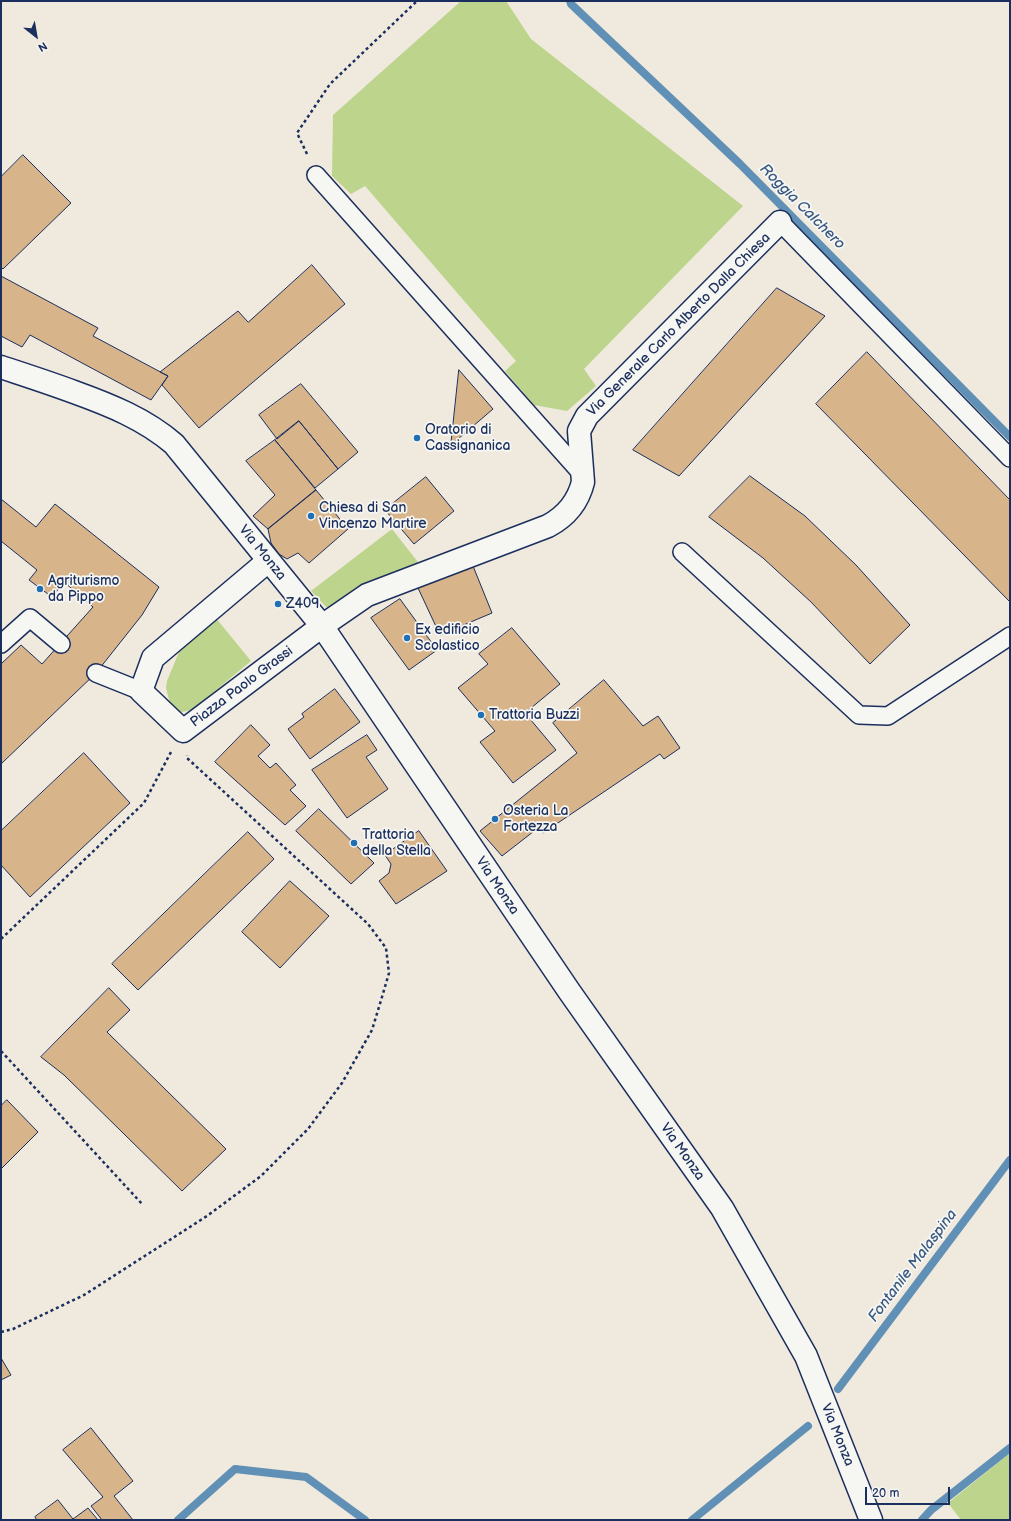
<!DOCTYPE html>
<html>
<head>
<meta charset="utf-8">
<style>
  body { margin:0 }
  #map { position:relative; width:1011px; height:1521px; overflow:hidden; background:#f0e9dd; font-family:"Balsamiq Sans",sans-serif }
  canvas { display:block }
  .frame { position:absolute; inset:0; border:2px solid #1b2f5e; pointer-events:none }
  .north { position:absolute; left:16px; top:16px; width:40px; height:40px; -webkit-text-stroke:3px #f6f6f2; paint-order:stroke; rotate:149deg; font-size:11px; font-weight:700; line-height:16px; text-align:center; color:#1b2f5e }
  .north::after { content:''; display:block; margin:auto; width:14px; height:18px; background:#1b2f5e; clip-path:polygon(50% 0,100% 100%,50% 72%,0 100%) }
  .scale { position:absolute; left:865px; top:1487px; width:85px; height:18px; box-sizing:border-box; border:2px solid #1b2f5e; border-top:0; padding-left:5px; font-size:12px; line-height:14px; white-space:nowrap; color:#1b2f5e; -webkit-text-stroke:3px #f6f6f2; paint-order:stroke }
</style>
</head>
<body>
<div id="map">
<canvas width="1011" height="1521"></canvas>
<div class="frame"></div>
<div class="north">N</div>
<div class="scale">20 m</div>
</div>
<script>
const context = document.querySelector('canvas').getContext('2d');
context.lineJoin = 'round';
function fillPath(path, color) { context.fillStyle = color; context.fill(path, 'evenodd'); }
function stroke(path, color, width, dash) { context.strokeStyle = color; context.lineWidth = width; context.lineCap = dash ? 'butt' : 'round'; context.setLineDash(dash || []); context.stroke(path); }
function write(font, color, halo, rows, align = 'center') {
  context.font = font + ' "Balsamiq Sans",sans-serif'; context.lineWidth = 3.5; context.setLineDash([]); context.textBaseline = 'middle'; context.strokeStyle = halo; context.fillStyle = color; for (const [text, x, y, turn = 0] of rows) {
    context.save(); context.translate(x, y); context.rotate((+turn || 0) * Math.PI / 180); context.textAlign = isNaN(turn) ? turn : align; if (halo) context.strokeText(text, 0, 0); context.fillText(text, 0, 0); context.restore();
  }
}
const green = new Path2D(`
  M461,1H506L531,39L743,206L584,369L596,386L567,411L534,405L505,371L516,361L365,186L351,194L332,176L333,115Z
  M392,529L421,566L331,612L311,591Z
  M215,617L251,661L192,710L181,712L175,709L171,704L169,700L166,688L167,681L179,652Z
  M1010,1453V1520H961L948,1503Z`);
const stream = new Path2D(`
  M570,1L571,4L740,164L1010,437
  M838,1389L1010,1160
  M178,1520L235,1469L306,1477L365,1520
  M692,1520L808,1426
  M922,1520L931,1510L1010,1448`);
const building = new Path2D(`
  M23,155L71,203L3,269L1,267V177Z
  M312,265L345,304L199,428L162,385L168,376L160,372L238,311L248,322Z
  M1,276L98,328L93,336L168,376L151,400L30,335L22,347L1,336Z
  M777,288L825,316L679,476L633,450Z
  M867,352L1010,500V602L816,404Z
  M459,370L493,409L451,445Z
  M301,384L358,452L338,469L299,421L277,439L259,415Z
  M299,421L338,469L315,488L275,440Z
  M275,440L316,490L268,529L253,516L275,495L246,461Z
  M750,476L805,516L856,565L910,625L870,664L811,602L763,558L709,517Z
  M426,477L454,511L414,544L385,510Z
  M316,490L348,529L309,563L298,553L287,559L279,554L271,543L268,529Z
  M1,499L36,527L55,504L159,587L142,615L96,673L1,764V664L21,645L42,664L93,607L64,582L52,597L29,580L37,570L1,541Z
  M473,566L492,613L440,635L418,588Z
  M400,599L437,650L409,670L371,618Z
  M512,628L560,684L525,713L556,750L513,783L480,742L495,731L458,688L488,664L479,654Z
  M604,680L643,726L658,716L680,748L664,759L660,754L543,833L538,828L502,856L480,831L577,753L553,723Z
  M335,689L360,722L310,759L288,729L304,717L302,714Z
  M251,725L270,745L258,756L270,768L276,763L296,785L290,790L306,806L285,825L215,762Z
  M367,735L377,750L366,757L388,789L347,818L312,770Z
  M84,753L130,803L30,897L1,865V831Z
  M319,809L374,863L351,884L296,831Z
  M419,831L447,871L396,904L379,881L389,873L391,864L385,855Z
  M248,832L274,859L138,990L112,964Z
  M290,881L329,916L280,968L242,932Z
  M109,988L130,1010L107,1032L226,1149L182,1191L64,1075L41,1057Z
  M7,1100L38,1132L1,1169V1106Z
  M1,1358L11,1375L1,1380Z
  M91,1428L133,1481L114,1496L133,1520H102L91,1506L103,1497L63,1450Z
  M58,1500L73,1519L88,1508L98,1520H37L35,1517Z`);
const path = new Path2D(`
  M307,154L297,133L330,84L417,1
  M1,939L144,803L171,752
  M1,1051L143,1205
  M1,1332L13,1329L84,1295L207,1216L261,1176L308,1129L342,1083L372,1030L382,997L389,973L386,948L368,924L187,758V755`);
const lane = new Path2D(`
  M316,175L583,475
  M780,222L1010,458
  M682,552L859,715L888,716L1010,636
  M1,644L30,618L61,644
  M96,673L141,691`);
const street = new Path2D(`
  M268,561L153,658L141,691L183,731L322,626L367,595L548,526C565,517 578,502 583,482L579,431L587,416L780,222`);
const secondary = new Path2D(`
  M1,367C25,375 50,383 74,392C110,405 145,419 174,444L322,626L569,991L722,1208L806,1356L871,1520`);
const markers = [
  [417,438,4,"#1f6fb2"],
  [311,516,4,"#1f6fb2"],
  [40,589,4,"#1f6fb2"],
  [278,604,4,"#1f6fb2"],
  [407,638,4,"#1f6fb2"],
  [481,715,4,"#1f6fb2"],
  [495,819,4,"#1f6fb2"],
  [354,843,4,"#1f6fb2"]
];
const streetNames = [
  ["Via Generale Carlo Alberto Dalla Chiesa",679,325,-45],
  ["Via Monza",262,553,51],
  ["Piazza Paolo Grassi",242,687,-37],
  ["Via Monza",497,886,56],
  ["Via Monza",682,1152,55],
  ["Via Monza",837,1435,68]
];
const poiNames = [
  ["Oratorio di",425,430],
  ["Cassignanica",425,446],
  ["Chiesa di San",319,508],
  ["Vincenzo Martire",319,524],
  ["Agriturismo",48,581],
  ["da Pippo",48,597],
  ["Z409",286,604],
  ["Ex edificio",415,630],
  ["Scolastico",415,646],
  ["Trattoria Buzzi",489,715],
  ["Osteria La",503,811],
  ["Fortezza",503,827],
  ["Trattoria",362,835],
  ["della Stella",362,851]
];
const waterNames = [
  ["Roggia Calchero",802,207,45],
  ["Fontanile Malaspina",913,1266,-53]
];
fillPath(green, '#bcd48b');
stroke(stream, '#6090b5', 8);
fillPath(building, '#d8b48a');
stroke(building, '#1b2f5e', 1);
stroke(lane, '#1b2f5e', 20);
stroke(street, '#1b2f5e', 25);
stroke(secondary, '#1b2f5e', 25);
stroke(path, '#1b2f5e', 2.5, [3, 3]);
stroke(lane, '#f6f6f2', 17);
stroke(street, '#f6f6f2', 22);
stroke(secondary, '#f6f6f2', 22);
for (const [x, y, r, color] of markers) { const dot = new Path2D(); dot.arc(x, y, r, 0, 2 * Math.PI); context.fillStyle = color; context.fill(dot); stroke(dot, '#f6f6f2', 1.5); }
write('14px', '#1b2f5e', '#f6f6f2', streetNames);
write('14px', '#1b2f5e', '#f6f6f2', poiNames, 'left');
write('italic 15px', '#385882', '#f6f6f2', waterNames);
</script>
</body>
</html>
